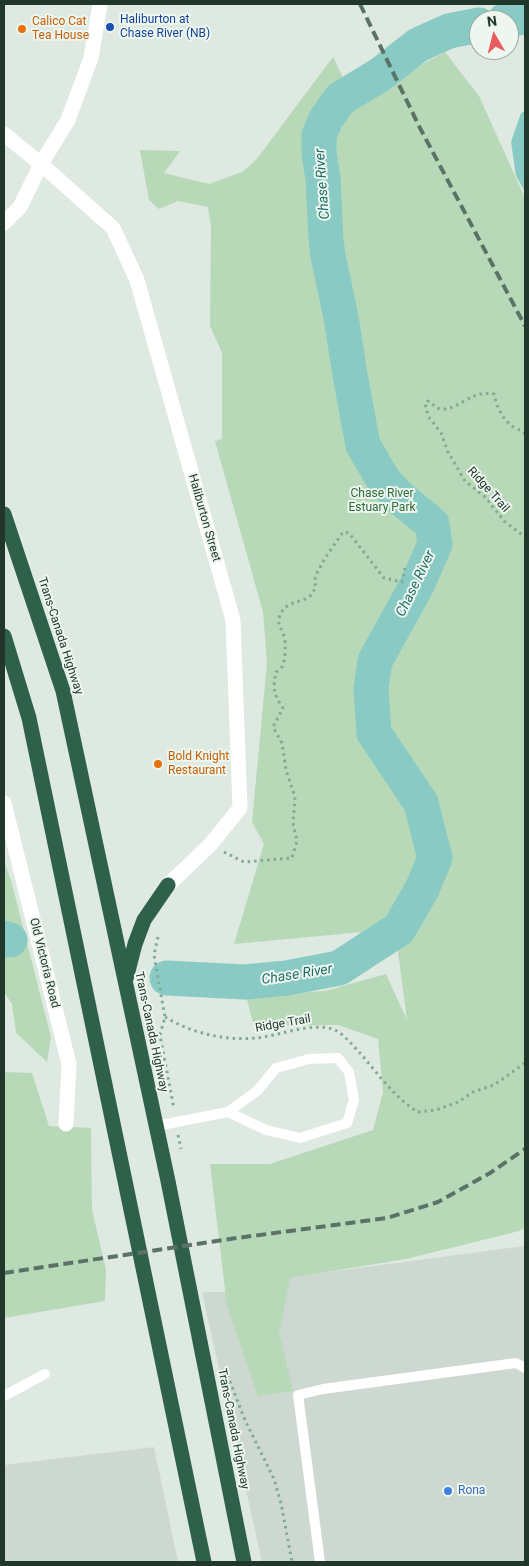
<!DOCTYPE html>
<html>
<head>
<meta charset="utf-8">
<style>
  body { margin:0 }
  #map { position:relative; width:529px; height:1566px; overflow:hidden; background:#dee9e1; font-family:Roboto,sans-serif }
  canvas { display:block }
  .frame { position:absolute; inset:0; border:5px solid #21372b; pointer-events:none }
  .north { position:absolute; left:469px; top:10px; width:50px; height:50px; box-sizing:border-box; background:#eef6f0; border:1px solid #9caaa1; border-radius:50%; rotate:352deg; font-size:14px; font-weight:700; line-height:20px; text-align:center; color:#21372b }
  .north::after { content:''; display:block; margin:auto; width:18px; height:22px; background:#e95d5f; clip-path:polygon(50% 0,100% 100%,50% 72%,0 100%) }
</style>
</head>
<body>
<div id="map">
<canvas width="529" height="1566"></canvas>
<div class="frame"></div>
<div class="north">N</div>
</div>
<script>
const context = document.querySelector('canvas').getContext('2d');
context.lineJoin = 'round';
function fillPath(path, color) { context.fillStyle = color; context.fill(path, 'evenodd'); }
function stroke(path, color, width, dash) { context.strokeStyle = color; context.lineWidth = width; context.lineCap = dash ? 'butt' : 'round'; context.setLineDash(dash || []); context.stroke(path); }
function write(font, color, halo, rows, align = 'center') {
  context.font = font + ' Roboto,sans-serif'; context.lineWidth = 4; context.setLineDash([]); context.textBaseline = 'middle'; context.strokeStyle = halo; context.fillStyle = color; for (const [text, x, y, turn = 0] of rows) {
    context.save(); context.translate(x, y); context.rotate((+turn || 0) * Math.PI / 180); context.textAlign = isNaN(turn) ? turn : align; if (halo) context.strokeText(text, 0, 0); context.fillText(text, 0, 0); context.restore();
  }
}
const built = new Path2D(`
  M525,1246V1562H262L202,1292H259L275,1279Z
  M154,1447L178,1562H4V1465Z`);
const green = new Path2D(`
  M445,52L479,96L525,198V1228L519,1231L406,1259L290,1278L279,1333L293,1391L258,1396L227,1306L210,1164H270L373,1130L383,1092L378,1039L338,1025L254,1026L246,996L325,991L386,974L407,1020L395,929L234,944L264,844L252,822L267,663L263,612L215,441L222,439V353L210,326L211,227L208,207L178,201L159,209L149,200L140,150L180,151L164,173L209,184L242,172L256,160L333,57L357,107L368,93Z
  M4,861L11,880L51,1037L47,1062L16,1033L12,1004L4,992Z
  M4,1072L32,1073L49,1126L91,1128L92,1210L106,1270L105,1301L4,1318Z`);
const water = new Path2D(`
  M525,111V192L516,176L511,142L521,113Z`);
const river = new Path2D(`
  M505,20L525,17
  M4,938L10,940
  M167,978L245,982L287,978L339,968L399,929L422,889L435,858L421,803L374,733L371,688L375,661L417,585L435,544L432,524L398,496L384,481L363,445L350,375L341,317L328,256L326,239L323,179L319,153V135L326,119L340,99L381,74L418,45L449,31L479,25`);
const path = new Path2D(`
  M525,434C522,430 519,430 515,428C502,420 497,407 494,394C487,393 480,393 474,396C464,400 449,413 437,408C434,406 432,403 428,401L425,403L428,416L441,433L448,452L465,481L485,497L504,521L525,537
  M224,852L244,862L292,858L297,841L293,823L295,797L286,770L282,743L273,727L283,708C273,694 273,688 276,672C278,671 280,669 282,667C286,660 286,643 284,636C282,629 277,625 279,618C285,599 299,605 310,596C313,593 314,590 316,586L314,582L317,573L325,558L343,532L349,533L384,578L402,582L405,568
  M158,937L154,955L165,1017L160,1035L174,1109
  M165,1017C191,1033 225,1041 256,1038C280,1036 312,1021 335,1030C344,1034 353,1046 360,1053C378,1074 395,1098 418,1112L436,1110L458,1102L473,1092L494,1085L525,1063
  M178,1135L181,1149
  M225,1369L245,1420L274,1479L281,1503L292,1562`);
const lane = new Path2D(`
  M156,1126L228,1112L266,1130L300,1138L347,1123L354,1100L349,1072L338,1058L309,1059L276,1068L257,1091L228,1112
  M4,1396L45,1374
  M320,1562L298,1395L323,1389L516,1363L525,1368`);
const street = new Path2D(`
  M4,134L41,164L113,228L137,280L233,620L240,808L210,845L168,885
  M4,223L20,207L41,164L68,120L91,58L100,4
  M4,803L69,1064L66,1124`);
const highway = new Path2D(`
  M4,514L63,691L168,1181L244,1562
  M4,636L29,718L204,1562
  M126,979L135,944L144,920L168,885`);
const rail = new Path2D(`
  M360,4L420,128L525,326
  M4,1273L237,1238L387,1218L438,1202L490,1173L525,1149`);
const markers = [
  [110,27,5,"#1a4fb4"],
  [22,29,5,"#e8710a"],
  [158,764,5,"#e8710a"],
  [448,1491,5,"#3f7fe0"]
];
const transitNames = [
  ["Haliburton at",120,20],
  ["Chase River (NB)",120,34]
];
const foodNames = [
  ["Calico Cat",32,22],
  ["Tea House",32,36],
  ["Bold Knight",168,757],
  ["Restaurant",168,771]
];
const streetNames = [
  ["Ridge Trail",488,490,48],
  ["Haliburton Street",204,518,74],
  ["Trans-Canada Highway",60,636,72],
  ["Old Victoria Road",44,963,76],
  ["Ridge Trail",283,1024,-10],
  ["Trans-Canada Highway",151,1032,78],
  ["Trans-Canada Highway",233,1429,79]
];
const parkNames = [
  ["Chase River",382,494],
  ["Estuary Park",382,508]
];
const shopNames = [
  ["Rona",458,1491]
];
const waterNames = [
  ["Chase River",323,184,-94],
  ["Chase River",416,584,-64],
  ["Chase River",297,975,-9]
];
fillPath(built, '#cdd8d0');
fillPath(green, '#b8d9b8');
fillPath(water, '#89cbc4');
stroke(river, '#89cbc4', 35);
stroke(path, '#81aa92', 3, [2.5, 4]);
stroke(lane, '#fff', 10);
stroke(street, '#fff', 15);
stroke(highway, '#2f614a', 15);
stroke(rail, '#5b7366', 4, [10, 5]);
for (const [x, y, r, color] of markers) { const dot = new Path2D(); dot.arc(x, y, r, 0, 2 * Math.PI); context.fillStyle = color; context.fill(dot); stroke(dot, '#eef6f0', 2); }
write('12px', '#164399', '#eef6f0', transitNames, 'left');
write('12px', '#c56008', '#eef6f0', foodNames, 'left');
write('12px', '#21372b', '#eef6f0', streetNames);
write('12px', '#2e6b36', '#eef6f0', parkNames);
write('12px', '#366cbe', '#eef6f0', shopNames, 'left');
write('italic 14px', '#1f6f67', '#eef6f0', waterNames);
</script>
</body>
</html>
